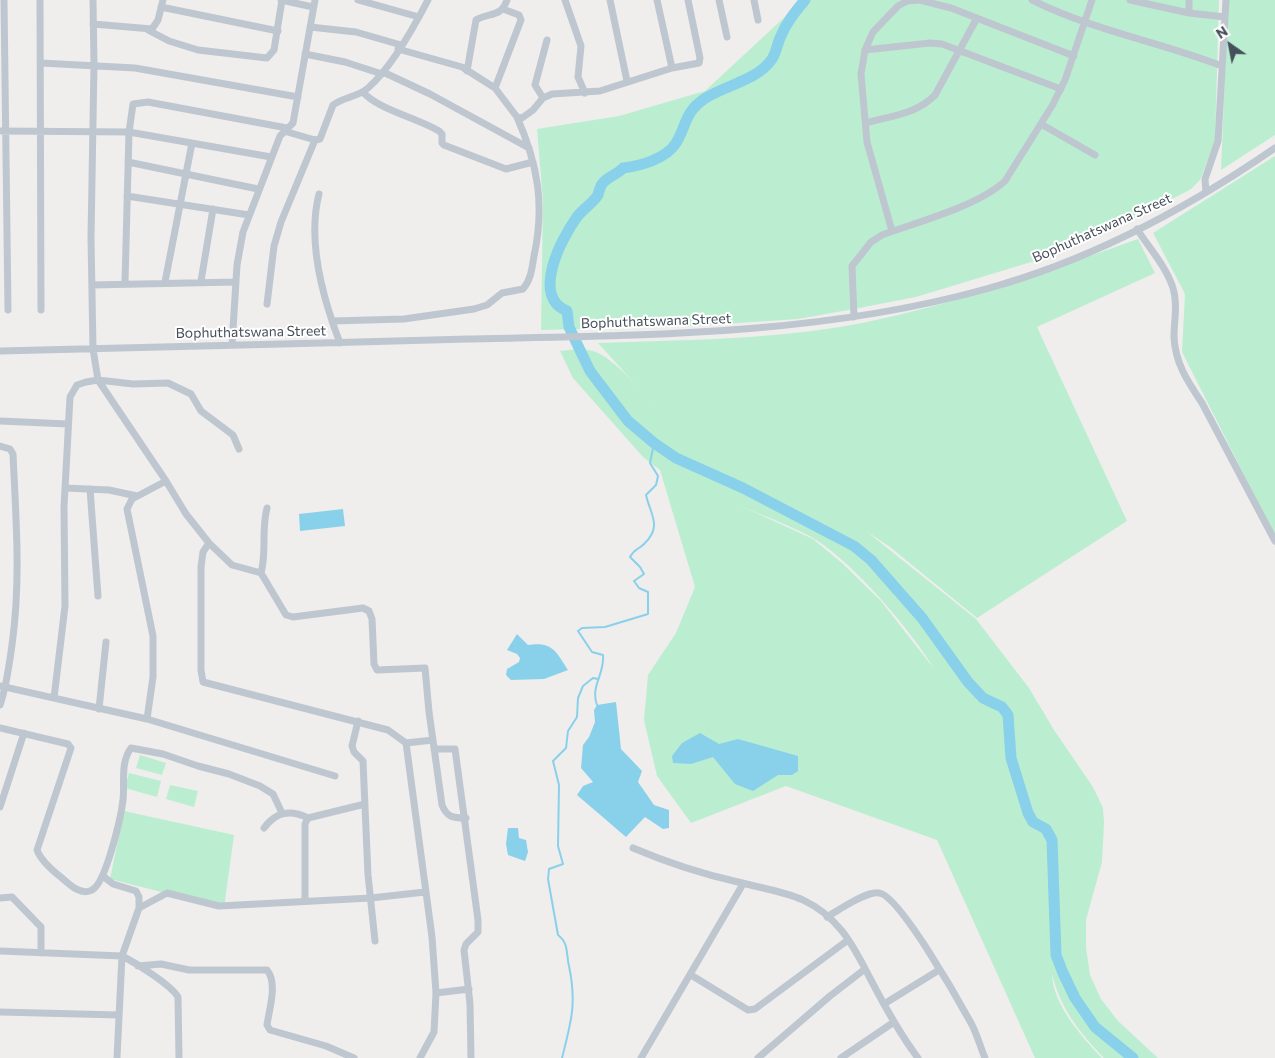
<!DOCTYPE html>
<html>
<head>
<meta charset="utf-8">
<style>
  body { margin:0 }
  #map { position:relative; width:1275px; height:1058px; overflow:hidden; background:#f0eded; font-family:Commissioner,sans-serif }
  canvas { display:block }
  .north { position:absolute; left:1205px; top:20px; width:50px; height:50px; -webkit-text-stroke:4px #fff; paint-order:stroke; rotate:327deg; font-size:14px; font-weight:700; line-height:20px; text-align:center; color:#46505a }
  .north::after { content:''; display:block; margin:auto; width:18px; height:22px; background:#46505a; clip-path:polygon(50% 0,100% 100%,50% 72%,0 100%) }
</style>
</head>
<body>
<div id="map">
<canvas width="1275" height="1058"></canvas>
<div class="north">N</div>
</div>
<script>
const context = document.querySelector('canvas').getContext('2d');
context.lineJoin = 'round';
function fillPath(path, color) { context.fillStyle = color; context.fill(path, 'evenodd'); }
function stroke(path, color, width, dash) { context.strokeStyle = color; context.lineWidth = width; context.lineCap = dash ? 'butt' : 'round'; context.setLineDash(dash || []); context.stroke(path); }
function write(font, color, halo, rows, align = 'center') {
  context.font = font + ' Commissioner,sans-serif'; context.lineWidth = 4; context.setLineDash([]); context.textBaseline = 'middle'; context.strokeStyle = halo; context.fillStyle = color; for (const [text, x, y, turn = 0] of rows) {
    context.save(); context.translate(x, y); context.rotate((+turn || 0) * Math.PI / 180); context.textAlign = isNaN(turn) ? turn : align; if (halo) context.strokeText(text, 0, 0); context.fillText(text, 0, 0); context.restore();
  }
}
const green = new Path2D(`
  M803,0H1219L1215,141L1200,180L1191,189L1142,215L1064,252L916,297L854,309L798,319L694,326L541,330L543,201L537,129L619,116L705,91Z
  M1228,0H1275V135L1221,170Z
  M1275,156V536L1182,352L1185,294L1153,233Z
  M1138,239L1155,273L1037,327L1127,521L977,618L890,547L866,531L976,619L1029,688L1054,730L1093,787L1103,808L1104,823L1102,862L1086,920V947L1090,975L1101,999L1118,1021L1158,1058H1104C1080,1033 1060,1008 1052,974C1053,1005 1082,1037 1102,1058H1035L937,840L786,786L691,823L657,776L644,720L648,675L676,633L695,587L660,470L643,457L573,378L560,351C569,350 579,349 588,350C610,352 640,390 655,406L598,343C679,340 760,340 840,327C943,309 1040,274 1138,239ZM739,505C763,516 790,525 813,538C853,562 911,630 935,670L881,601L842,563L813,539Z
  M140,755L166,763L162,775L136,768Z
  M129,773L161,781L157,797L125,788Z
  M170,785L198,791L194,807L166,799Z
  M124,811L234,835L224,908L110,879Z`);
const water = new Path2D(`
  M343,509L345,526L300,531L299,514Z
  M517,634L528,645C552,641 556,651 568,670L544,679L511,680L506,675L507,669L519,662L520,658L517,654L507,650Z
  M616,702L621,749L642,771L638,782L654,805L669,810V828L663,829L645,817L626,837L577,795L583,786L593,782L581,768L583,745L589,737L595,722L594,710L597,705Z
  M700,733L719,744L738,739L798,756V771L792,775H778L753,791L735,784L713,757L691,764L673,763L672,756L682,743Z
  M508,828H518L519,838L526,840L528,852L525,861L508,855L506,844Z`);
const stream = new Path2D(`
  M597,705C590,686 605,674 603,655L592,652L578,631L582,628L605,627L648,614V592L639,588L634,581L644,574L640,567L630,557C634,549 638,550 644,544C663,526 650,514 646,495L656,485L658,476L650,463L654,443
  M562,1058C571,1022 577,1004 569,966C566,954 569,943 558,935L548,879L549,869L563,864L558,846L559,785L553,761L566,748L568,731L577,717L578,698L583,686L593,678L598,679`);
const river = new Path2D(`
  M805,0C795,12 786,23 780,38C777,45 776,53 772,59C757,81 725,85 704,99C684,113 687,125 676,143C666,159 640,166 623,168C617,175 608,176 602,184C600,187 599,191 598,195C592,204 583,209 577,217C561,239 531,297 567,311L569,327L590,371L628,421L654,443L676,458L743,488L854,546L871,560L922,618L968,682L983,698L1002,707L1008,715L1011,758L1028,813L1033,822L1046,829L1052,840L1056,955L1063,973L1075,998L1095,1027L1133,1058`);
const street = new Path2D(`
  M4,0L8,310
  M40,0L41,310
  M93,0L94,64L91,238L93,349L98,380L166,481L186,514L209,543L232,565L261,573L286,615L293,617L363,608L369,611L372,619L374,664L377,670L425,668L429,712L442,805C447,817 452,818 466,818
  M281,0L313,7
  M358,0L419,17
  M565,0L581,46L578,77L585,93
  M610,0L627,81
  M657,0L672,68
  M719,0L727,37
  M754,0L758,20
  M1032,0C1092,30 1160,42 1222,66
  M1130,0L1189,13L1225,17
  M161,7L278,31
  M1189,13V0
  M93,24L152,29L158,20L163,0
  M310,27L356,32L401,45
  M148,30L169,41L198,50L267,58L274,50L282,0
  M398,49L462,67L495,88L517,117L522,118L533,110L543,98L552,94L600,91L672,68L699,63L700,58L688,0
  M865,50L930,43L942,44L1061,89
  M305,54L345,62L382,74
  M41,63L135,68L298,97
  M467,71L476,20C489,12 501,18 507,0
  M383,72L430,94L529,148
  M495,88L521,20L519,15L503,9
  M363,92C377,109 417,118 439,131L442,134V143L444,145L506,169L533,162
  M543,98L535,85L547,40
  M866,123C890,116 917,114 935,95L977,18
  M1041,124L1095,155
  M0,131L129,132L271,157
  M284,131L315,140L320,139L333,105C344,97 358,97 368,88C391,68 414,27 428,0
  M128,162L258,189
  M1206,192L1205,179L1218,141L1226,0
  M319,194C307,241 323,299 340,343
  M127,196L249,215
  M1137,229C1149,248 1166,266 1173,288C1178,304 1174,320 1174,337C1175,363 1188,382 1202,403L1275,541
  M892,231L867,142L861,74L865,50L873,32L898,6L907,1L920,0L951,8L1074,56
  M201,281L213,209
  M125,282L129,132L133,104L148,102L287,128
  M165,282L192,143
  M92,285L236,282
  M267,304L274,246L281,222L315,140
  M854,317L852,266L871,242L882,235C918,222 978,206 1005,181L1052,106L1065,80L1092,0
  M332,321L404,319L474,309L487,305L502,293L523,289C531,280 532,268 534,256C545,205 538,165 517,117
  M232,345L237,265L243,232L280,136L293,123L315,0
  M0,351C156,348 312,343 468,339C642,335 817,336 986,289C1089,261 1188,208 1275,148
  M0,421L68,424
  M0,446L10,449L13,454C16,520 21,580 12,645C9,665 7,685 0,705
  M65,488L109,490L137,496
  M90,489L98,596
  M209,543L203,552L201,567V670L203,682L388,730L406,743L432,937L436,993L434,1032L420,1058
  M261,573C267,551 261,530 267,508
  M0,686L147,719L335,776
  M54,698L65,606L64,507L70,397L77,385L86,382L98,380L133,384L168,383L191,394L201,411L233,435L239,449
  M99,709L106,642
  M147,719L153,677V636L127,509L132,499L166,481
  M358,721L352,746L354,752L363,761L368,875L375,941
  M0,728L68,744L71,748L37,850C41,861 53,871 62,878C70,885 81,896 92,890C106,883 121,817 123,800C125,783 120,763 131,748L163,754L198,766L229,774L260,786L273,794L282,813
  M406,743L433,740
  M434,749H455L478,920V932L466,944L464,950L470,1004L471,1058
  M0,807L24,733
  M264,828C276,812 290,809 308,818
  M633,848C666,862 702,874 738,882C780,893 811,893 842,931C854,946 862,963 871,980C885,1007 900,1034 918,1058
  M103,876L113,884L136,891L139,897V908L122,956L117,1058
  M0,898L12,897L41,927V953
  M305,901V824L308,818L365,804
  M139,908L167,893L219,906L371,898L425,892
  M827,917C839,910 866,891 879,893C899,895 959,1001 971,1023C977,1034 980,1046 985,1058
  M0,951L122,956C136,963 171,985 178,997L179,1058
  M138,966L161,964L189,970H267C278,983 269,1010 267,1025L270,1030L326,1046L354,1058
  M691,975L748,1010L755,1009L848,940
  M436,993L469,989
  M884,1004L939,970
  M0,1012L119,1015
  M641,1058L743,884
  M758,1058L830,996L865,969
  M841,1058L894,1022`);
const streetNames = [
  ["Bophuthatswana Street",1102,228,-24],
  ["Bophuthatswana Street",656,321,-2],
  ["Bophuthatswana Street",251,332,-1]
];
fillPath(green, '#bbeed1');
fillPath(water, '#89d1ea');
stroke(stream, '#89d1ea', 2);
stroke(river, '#89d1ea', 11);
stroke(street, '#bec7cf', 7);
write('14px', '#46505a', '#fff', streetNames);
</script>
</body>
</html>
